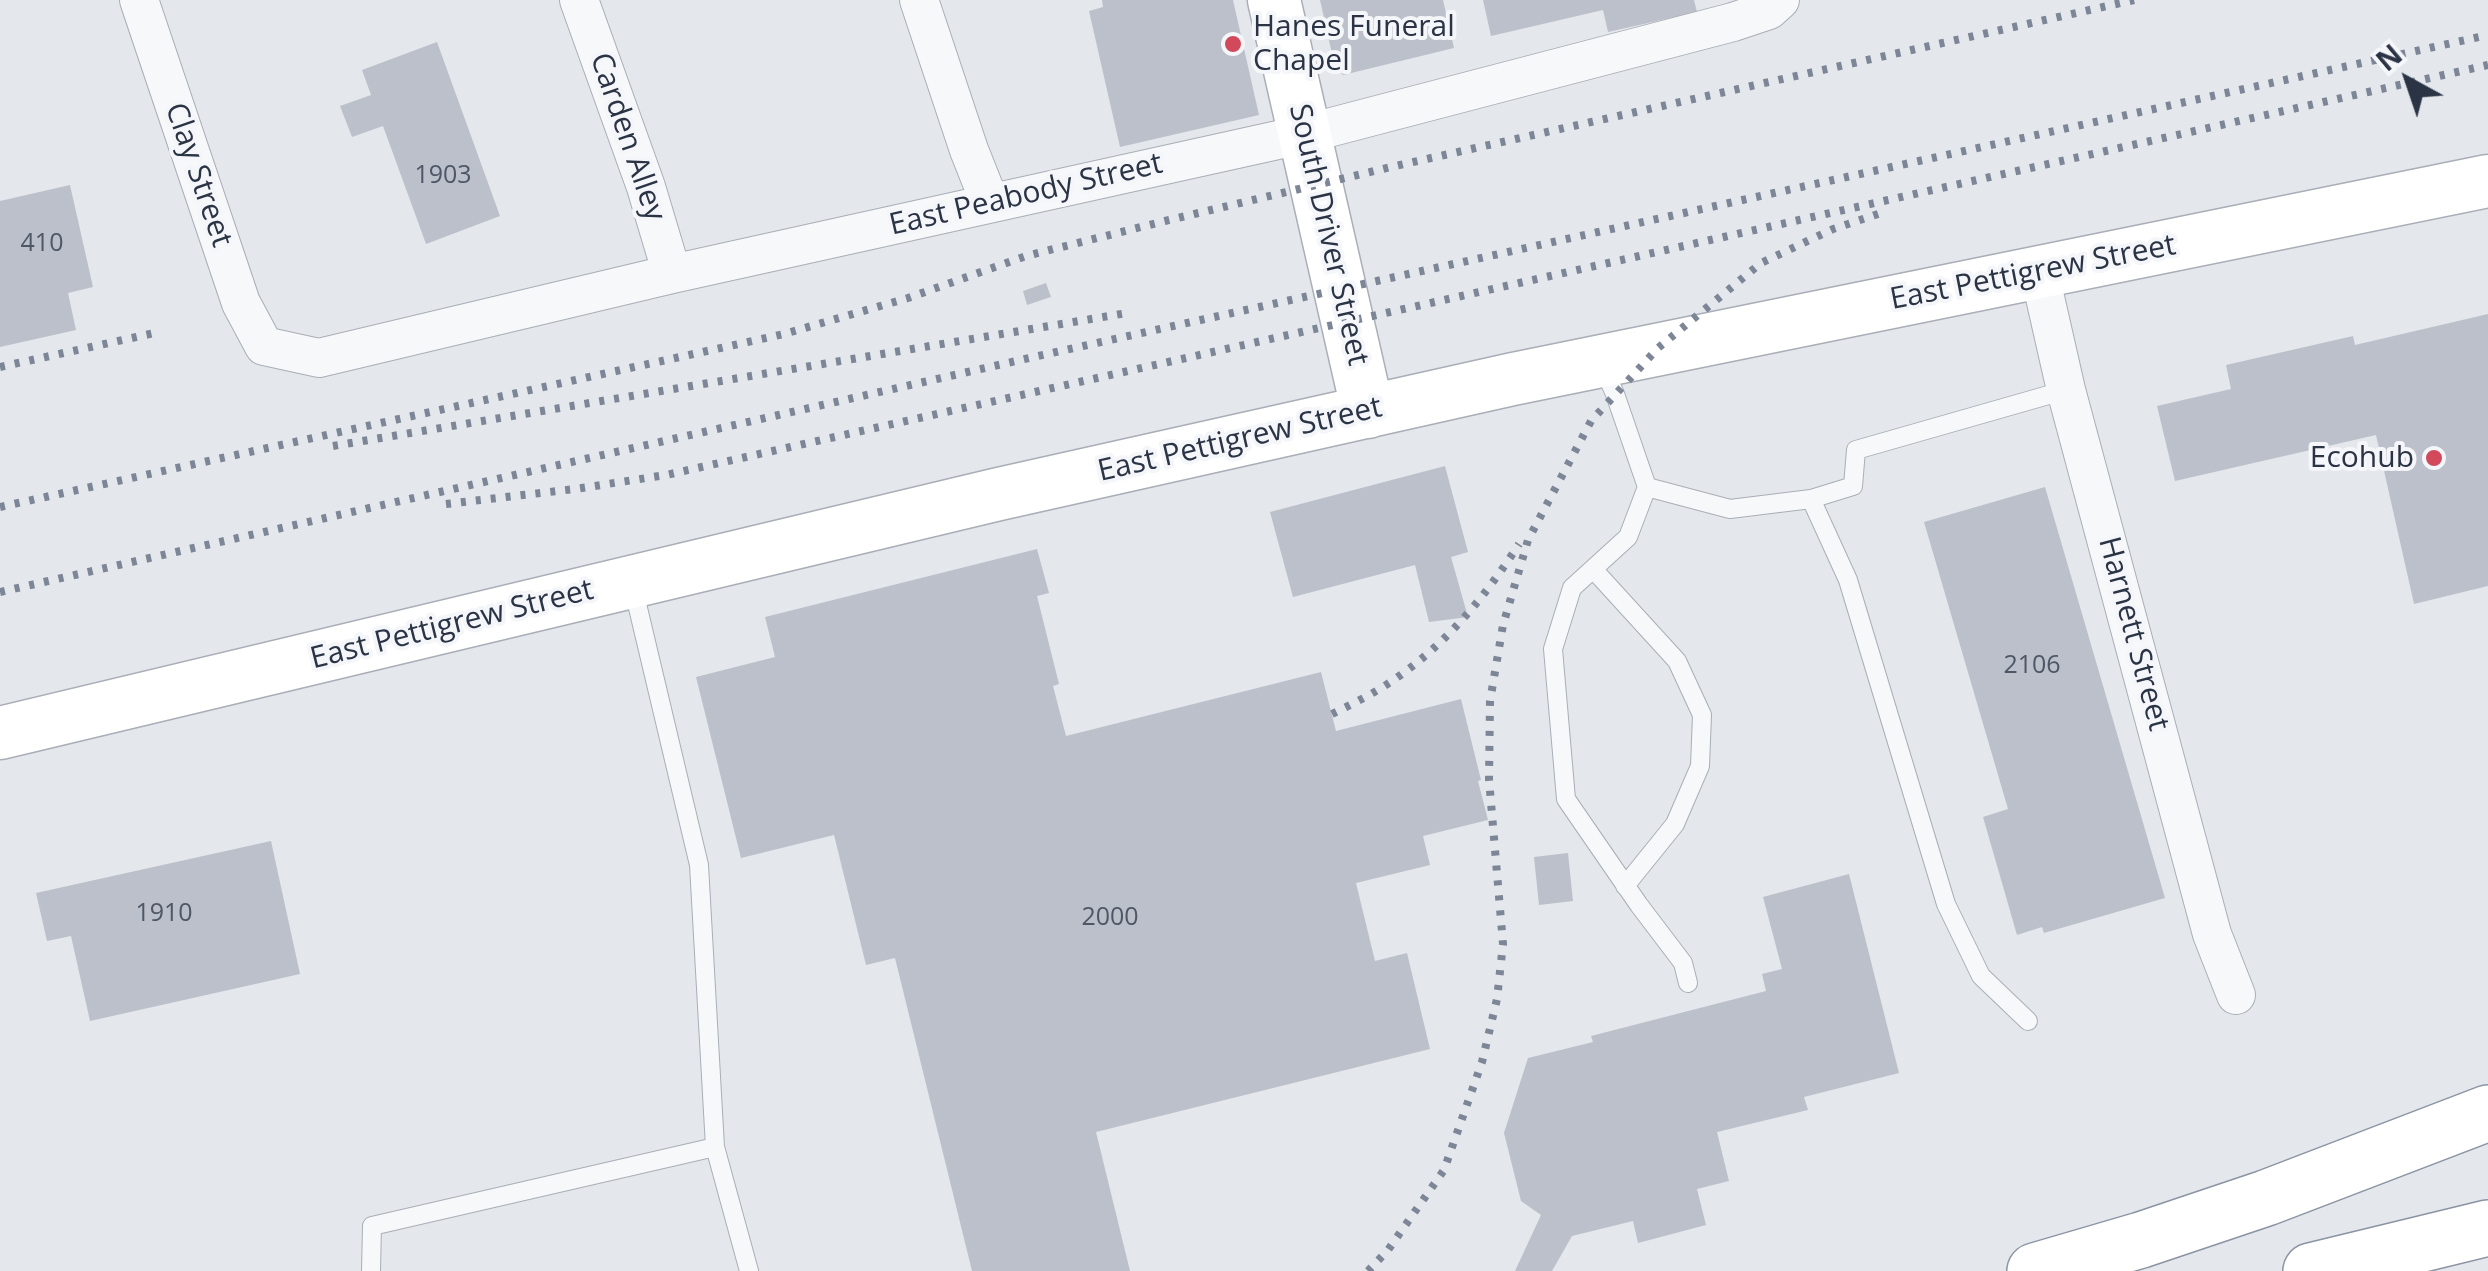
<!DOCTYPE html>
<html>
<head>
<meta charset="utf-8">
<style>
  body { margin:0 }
  #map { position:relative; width:2488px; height:1271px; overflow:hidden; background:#e4e7ec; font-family:"Open Sans",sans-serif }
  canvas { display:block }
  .north { position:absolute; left:2358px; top:30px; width:100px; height:100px; -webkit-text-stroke:8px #f4f6f9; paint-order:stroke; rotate:320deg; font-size:28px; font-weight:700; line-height:40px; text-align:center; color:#2b3445 }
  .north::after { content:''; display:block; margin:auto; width:35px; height:45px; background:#2b3445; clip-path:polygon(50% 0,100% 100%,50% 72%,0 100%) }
</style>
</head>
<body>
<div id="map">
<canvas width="2488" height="1271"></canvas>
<div class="north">N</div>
</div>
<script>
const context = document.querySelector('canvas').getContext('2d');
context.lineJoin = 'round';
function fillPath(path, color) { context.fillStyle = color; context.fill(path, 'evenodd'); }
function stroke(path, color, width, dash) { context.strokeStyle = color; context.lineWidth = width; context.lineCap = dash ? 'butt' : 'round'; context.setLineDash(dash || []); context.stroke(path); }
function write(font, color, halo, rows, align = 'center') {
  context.font = font + ' "Open Sans",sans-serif'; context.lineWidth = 8; context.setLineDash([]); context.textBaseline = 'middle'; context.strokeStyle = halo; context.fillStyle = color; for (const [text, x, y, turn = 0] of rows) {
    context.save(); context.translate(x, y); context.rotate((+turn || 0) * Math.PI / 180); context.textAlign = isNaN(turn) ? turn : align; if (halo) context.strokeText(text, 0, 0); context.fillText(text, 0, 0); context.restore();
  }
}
const building = new Path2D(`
  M1102,0H1233L1259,115L1120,147L1089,11L1103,7Z
  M1320,0H1443L1454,48L1343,75L1335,67Z
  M1483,0H1694L1697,12L1608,32L1603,10L1491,36Z
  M437,42L500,216L426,244L383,126L352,137L340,106L371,95L362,70Z
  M70,185L93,287L68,293L76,330L0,347V201Z
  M1046,283L1051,297L1027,305L1023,291Z
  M2488,314V586L2414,604L2376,435L2175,481L2157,406L2231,389L2226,365L2353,336L2355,345Z
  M1445,466L1468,552L1451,557L1468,617L1429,622L1415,565L1293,597L1270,512Z
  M2045,487L2165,898L2044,933L2042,927L2017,935L1983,817L2008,809L1924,522Z
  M1037,549L1049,593L1037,596L1059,684L1053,686L1066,736L1321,672L1336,731L1461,699L1481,780L1478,781L1488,820L1423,836L1430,865L1356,883L1375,961L1407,953L1430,1049L1096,1132L1130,1271H972L895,958L866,965L834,835L741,858L696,677L775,657L765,617Z
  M271,841L300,974L90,1021L71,936L47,941L36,893Z
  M1568,853L1573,901L1539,905L1534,857Z
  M1849,874L1899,1073L1804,1097L1808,1110L1717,1132L1729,1181L1697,1189L1706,1225L1638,1243L1633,1221L1572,1236L1552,1271H1515L1541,1215L1521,1201L1504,1133L1528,1058L1593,1042L1591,1036L1766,991L1762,974L1782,969L1763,897Z`);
const lane = new Path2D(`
  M1602,365L1615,394L1647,487L1628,537L1572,588L1553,649L1566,799L1639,905L1683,963L1688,983
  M1647,487L1730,509L1811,499L1853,486L1856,450L2066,390
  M1811,499L1848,580L1946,904L1981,976L2028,1021
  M1593,569L1677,661L1702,715L1700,766L1675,824L1625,886
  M633,587L699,865L715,1147L749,1271
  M371,1271L372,1226L715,1147`);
const street = new Path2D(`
  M139,0L241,303L264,346L319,358L672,274L1305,134L1733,22L1769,10L1780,0
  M579,0L646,187L672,274
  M919,0L969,150L990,203
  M2039,271L2066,390L2212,934L2236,995`);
const secondary = new Path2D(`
  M1274,0L1368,412
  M0,733L999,494L1513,379L2488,181`);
const highway = new Path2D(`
  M2035,1271L2141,1240L2266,1198L2488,1113
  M2311,1271L2488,1228`);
const rail = new Path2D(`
  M0,367L159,332
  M333,446L1127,313
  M446,504L575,489L666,475L2488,65
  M0,507L784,334L908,298L1026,256L1165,221L1391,167L2134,0
  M0,592L1038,356L2488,35
  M1332,714C1350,705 1369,696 1386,685C1443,648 1483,600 1519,544
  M1368,1271L1388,1250L1444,1170L1482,1062L1497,999L1503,944L1489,779L1490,701L1503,625L1528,540L1591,421L1658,348L1761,263L1833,229L1881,213`);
const markers = [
  [1233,44,10,"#d1495b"],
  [2434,458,10,"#d1495b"]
];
const numberNames = [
  ["1903",443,176],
  ["410",42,244],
  ["2106",2032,666],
  ["1910",164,914],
  ["2000",1110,918]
];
const poiNames = [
  ["Hanes Funeral",1253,27],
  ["Chapel",1253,61],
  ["Ecohub",2414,458,"right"]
];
const streetNames = [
  ["Carden Alley",627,137,71],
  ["Clay Street",198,175,71],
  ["East Peabody Street",1026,195,-13],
  ["South Driver Street",1328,235,77],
  ["East Pettigrew Street",2033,273,-11],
  ["East Pettigrew Street",1240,440,-13],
  ["East Pettigrew Street",452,625,-14],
  ["Harnett Street",2133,634,75]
];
fillPath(building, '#bbc0ca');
stroke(lane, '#a9aeb7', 20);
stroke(street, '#a9aeb7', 40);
stroke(secondary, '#a9aeb7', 55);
stroke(highway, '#8b94a3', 58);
stroke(lane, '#f7f8fa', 18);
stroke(street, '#f7f8fa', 38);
stroke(secondary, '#fff', 52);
stroke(highway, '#fff', 55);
stroke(rail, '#7d8696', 8, [5, 10]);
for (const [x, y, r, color] of markers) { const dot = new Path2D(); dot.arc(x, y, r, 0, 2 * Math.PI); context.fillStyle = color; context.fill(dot); stroke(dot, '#f4f6f9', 4); }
write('25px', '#4f5766', null, numberNames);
write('30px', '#2b3445', '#f4f6f9', poiNames, 'left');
write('30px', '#2b3445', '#f4f6f9', streetNames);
</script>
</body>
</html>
